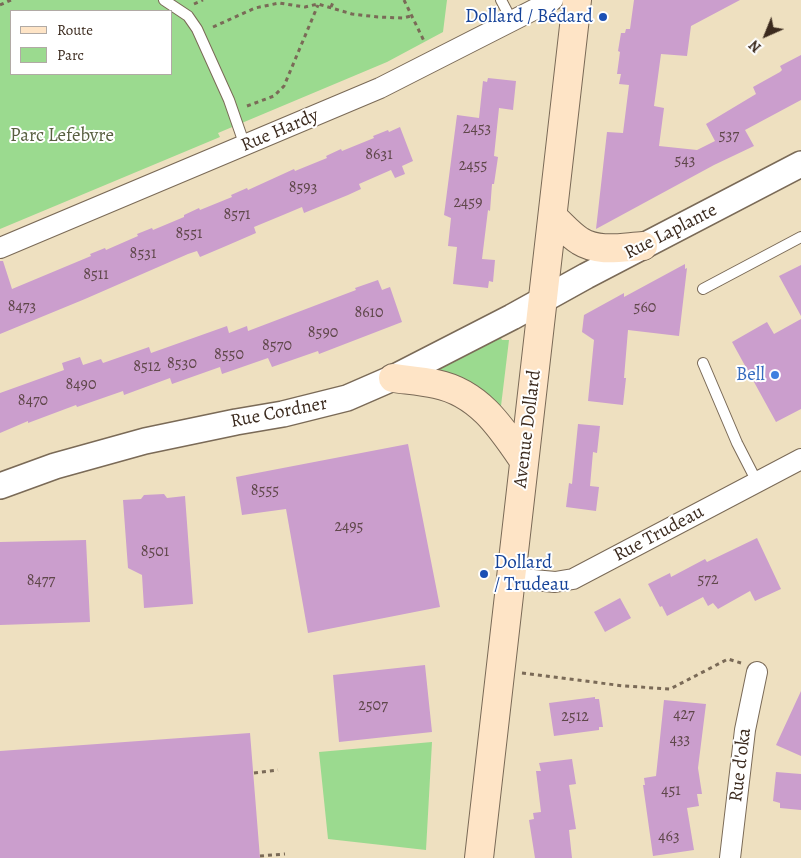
<!DOCTYPE html>
<html>
<head>
<meta charset="utf-8">
<style>
  body { margin:0 }
  #map { position:relative; width:801px; height:858px; overflow:hidden; background:#eee0c0; font-family:Alegreya,serif }
  canvas { display:block }
  .legend { position:absolute; left:10px; top:10px; width:162px; height:65px; box-sizing:border-box; background:#fff; border:1px solid #b1aaa5; margin:0; padding:6px 9px; list-style:none; font-size:15px; color:#3b2a1e }
  .legend li { display:flex; align-items:center; gap:10px; height:25px }
  .legend b { width:25px; border:1px solid #b1aaa5 }
  .north { position:absolute; left:741px; top:10px; width:50px; height:50px; -webkit-text-stroke:4px #fff; paint-order:stroke; rotate:224deg; font-size:14px; font-weight:700; line-height:20px; text-align:center; color:#3b2a1e }
  .north::after { content:''; display:block; margin:auto; width:18px; height:22px; background:#3b2a1e; clip-path:polygon(50% 0,100% 100%,50% 72%,0 100%) }
</style>
</head>
<body>
<div id="map">
<canvas width="801" height="858"></canvas>
<ul class="legend">
<li><b style="height:6px;background:#fee4c6"></b>Route</li>
<li><b style="height:14px;background:#9bda8f"></b>Parc</li>
</ul>
<div class="north">N</div>
</div>
<script>
const context = document.querySelector('canvas').getContext('2d');
context.lineJoin = 'round';
function fillPath(path, color) { context.fillStyle = color; context.fill(path, 'evenodd'); }
function stroke(path, color, width, dash) { context.strokeStyle = color; context.lineWidth = width; context.lineCap = dash ? 'butt' : 'round'; context.setLineDash(dash || []); context.stroke(path); }
function write(font, color, halo, rows, align = 'center') {
  context.font = font + ' Alegreya,serif'; context.lineWidth = 4; context.setLineDash([]); context.textBaseline = 'middle'; context.strokeStyle = halo; context.fillStyle = color; for (const [text, x, y, turn = 0] of rows) {
    context.save(); context.translate(x, y); context.rotate((+turn || 0) * Math.PI / 180); context.textAlign = isNaN(turn) ? turn : align; if (halo) context.strokeText(text, 0, 0); context.fillText(text, 0, 0); context.restore();
  }
}
const green = new Path2D(`
  M0,0H447L443,32L387,62L218,133L220,137L0,229ZM11,11H171V74H11Z
  M500,336L502,340H509L501,406L435,370Z
  M432,742L426,850L328,839L319,752Z`);
const building = new Path2D(`
  M634,0H740L691,26L687,56L661,54L654,106L664,108L659,146L697,150L715,141L706,124L756,94L753,87L780,72L782,70L780,66L801,55V100L745,130L754,146L714,165L596,229L607,132L623,133L629,85L619,84L621,74H617L620,52L618,51L621,33H625L626,29H630Z
  M488,78L516,81L513,110L499,108L494,156L498,157L494,184H492L490,211L488,210L482,259L495,260L493,282L489,281L488,288L453,284L457,247L448,246L451,218L444,215L457,115L479,118L483,81L487,82Z
  M400,127L413,161L402,166L405,174L395,178L391,170L359,184L361,189L348,195L304,213L302,207L283,215L254,227L256,233L226,246L200,257L197,251L188,254L85,299L0,334V261H3L12,289L91,256L90,254L105,248L106,250L138,236L137,234L152,228L153,230L184,217V215L199,208L200,210L232,197L231,195L247,188L248,190L294,169L295,171L327,158L326,156L341,149L342,151L374,138L373,136L388,130L389,132Z
  M685,264V269L687,268L679,336L628,330L624,378H626L623,405L588,401L594,340L582,332L584,315L624,293V297Z
  M801,265V316L779,276Z
  M378,280L382,290L390,287L402,322L319,354L318,351L272,367L268,358L222,374L220,367L172,384L170,378L124,395L123,391L77,407L76,405L28,423V421L0,433V393L64,370L62,363L80,357L83,365L101,359L103,363L149,347L151,353L227,326L229,333L247,326L248,331L356,290L355,288Z
  M801,319V409L776,422L732,342L767,322L774,334Z
  M578,424L600,426L597,453L593,452L590,486L599,487L596,511L566,507L569,483L572,484Z
  M408,444L440,607L308,633L286,509L242,515L236,477Z
  M164,494L167,498L185,496L193,604L144,608L142,575L128,568L123,500L141,499L144,495Z
  M757,538L781,589L755,601L750,591L718,609L713,603L708,606L703,597L667,616L662,606L660,607L648,584L670,573L671,577L705,559L707,562Z
  M86,540L90,622L0,625V542Z
  M620,598L631,618L605,632L594,612Z
  M425,665L432,732L339,742L333,675Z
  M801,691V756L776,745Z
  M595,697V699H599L603,727H599V730L554,736L549,703Z
  M664,700L706,704L698,768L702,794H697L699,806L687,808L694,850L653,856L643,785H645L644,778L656,776Z
  M250,733L260,858H0V751Z
  M572,759L576,784L569,785L576,829L569,830L572,858H535L529,820L534,819L533,813L541,812L536,771H541L539,763Z
  M776,772L801,774V810L780,808V803L773,801Z`);
const path = new Path2D(`
  M404,0L425,43
  M194,4L203,0
  M0,5L11,0
  M331,7L334,0
  M213,27L255,8L279,3L305,7L318,4L352,14L378,17L403,18L411,16
  M247,106L274,96L284,86L318,5
  M522,673L624,686L670,689L728,659L741,663
  M254,773L278,770
  M260,856L285,854`);
const service = new Path2D(`
  M164,0L188,16L197,29L229,100L245,146
  M501,0L512,21
  M703,289L801,237
  M703,363L737,443L757,482`);
const minor = new Path2D(`
  M0,248L380,88L553,0
  M511,578L555,582L573,579L801,459
  M730,858L745,730L757,672`);
const tertiary = new Path2D(`
  M0,486L55,466L145,441L236,422L283,414L347,398L393,378L512,317L586,276L801,164`);
const secondary = new Path2D(`
  M553,217C562,225 570,235 580,241C599,253 623,247 643,246
  M393,378C408,380 422,381 436,384C479,393 501,427 524,461
  M479,858L577,0`);
const markers = [
  [603,17,5,"#1a4fb4"],
  [775,375,5,"#3f7fe0"],
  [484,574,5,"#1a4fb4"]
];
const numberNames = [
  ["2453",477,129],
  ["537",729,136],
  ["8631",379,155],
  ["543",685,161],
  ["2455",473,166],
  ["8593",303,188],
  ["2459",468,203],
  ["8571",237,215],
  ["8551",189,234],
  ["8531",143,254],
  ["8511",96,275],
  ["8473",22,307],
  ["560",645,308],
  ["8610",369,313],
  ["8590",323,333],
  ["8570",277,346],
  ["8550",229,355],
  ["8530",182,364],
  ["8512",147,367],
  ["8490",81,385],
  ["8470",33,401],
  ["8555",265,491],
  ["2495",349,527],
  ["8501",155,552],
  ["572",708,580],
  ["8477",41,581],
  ["2507",373,706],
  ["427",684,715],
  ["2512",575,717],
  ["433",680,740],
  ["451",671,791],
  ["463",669,837]
];
const transitNames = [
  ["Dollard / Bédard",593,17],
  ["Dollard",494,563,"left"],
  ["/ Trudeau",494,585,"left"]
];
const streetNames = [
  ["Rue Hardy",280,131,-23],
  ["Rue Laplante",671,232,-27],
  ["Rue Cordner",279,413,-11],
  ["Avenue Dollard",528,429,-83],
  ["Rue Trudeau",659,534,-28],
  ["Rue d'oka",741,765,-83]
];
const parkNames = [
  ["Parc Lefebvre",62,136]
];
const shopNames = [
  ["Bell",765,375]
];
fillPath(green, '#9bda8f');
fillPath(building, '#cb9ecd');
stroke(service, '#7a6a57', 12);
stroke(minor, '#7a6a57', 22);
stroke(tertiary, '#7a6a57', 28);
stroke(secondary, '#7a6a57', 30);
stroke(path, '#7a6a57', 3, [4, 4]);
stroke(service, '#fff', 10);
stroke(minor, '#fff', 20);
stroke(tertiary, '#fff', 25);
stroke(secondary, '#fee4c6', 28);
for (const [x, y, r, color] of markers) { const dot = new Path2D(); dot.arc(x, y, r, 0, 2 * Math.PI); context.fillStyle = color; context.fill(dot); stroke(dot, '#fff', 2); }
write('16px', '#5f474a', null, numberNames);
write('19px', '#164399', '#fff', transitNames, 'right');
write('19px', '#3b2a1e', '#fff', streetNames);
write('19px', '#585f40', '#fff', parkNames);
write('19px', '#366cbe', '#fff', shopNames, 'right');
</script>
</body>
</html>
